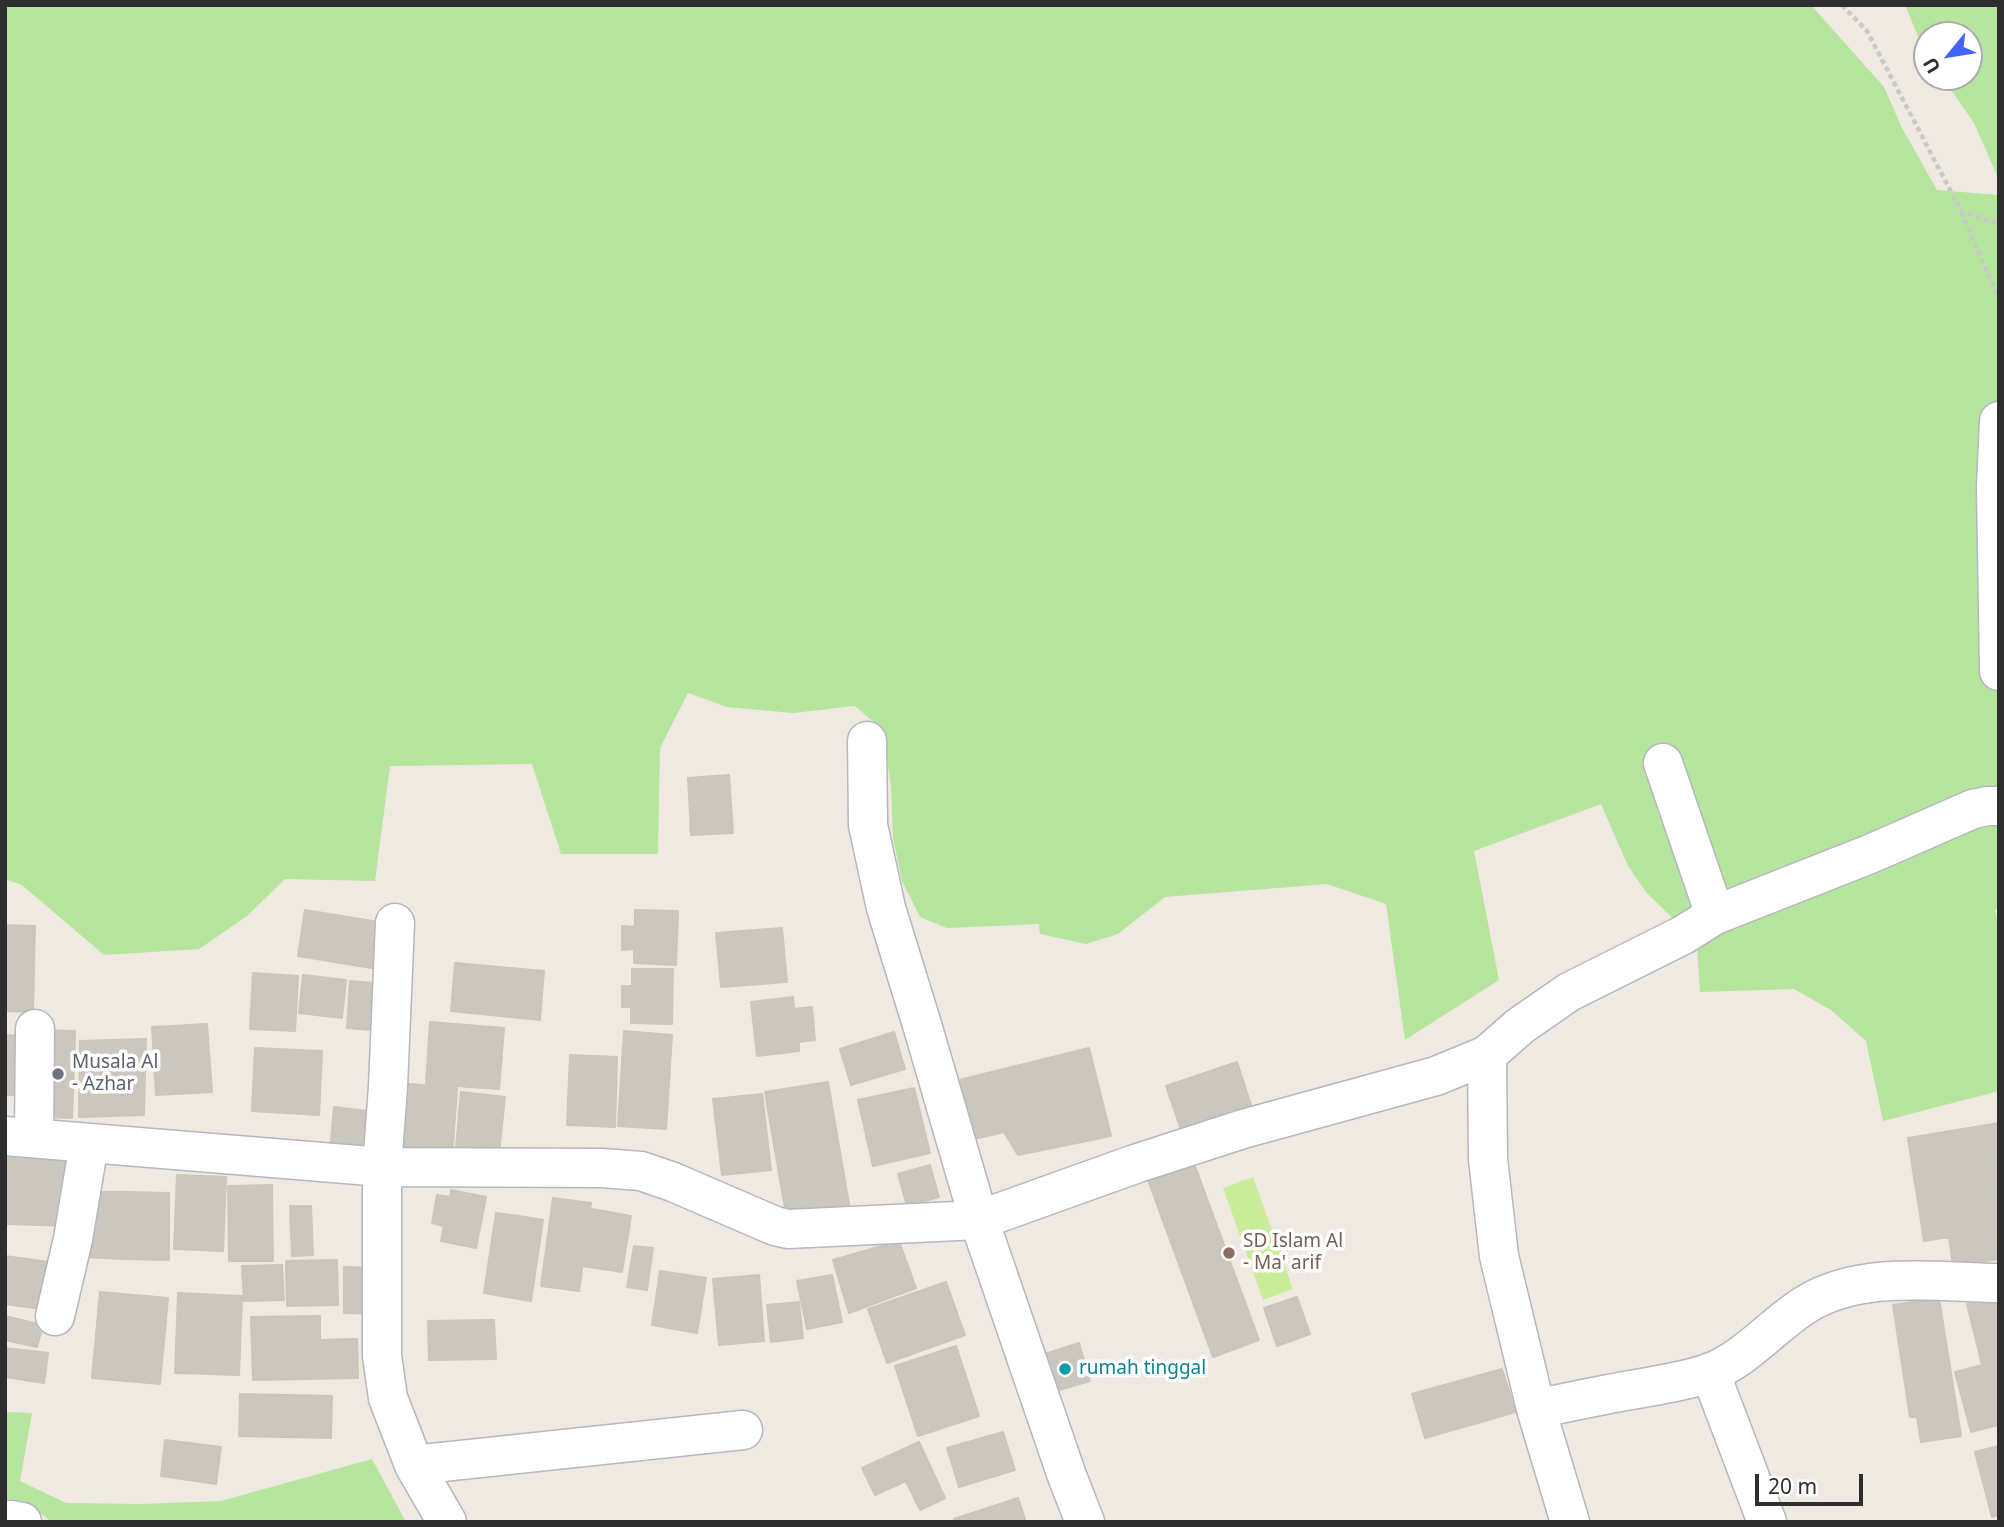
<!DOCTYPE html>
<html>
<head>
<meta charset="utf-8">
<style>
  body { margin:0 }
  #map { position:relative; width:2004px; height:1527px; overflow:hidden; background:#efe9e1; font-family:"Noto Sans",sans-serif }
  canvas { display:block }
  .frame { position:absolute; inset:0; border:7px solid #2e2e2e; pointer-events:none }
  .north { position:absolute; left:1913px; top:21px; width:70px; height:70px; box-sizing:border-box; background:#fff; border:2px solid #ababab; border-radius:50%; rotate:240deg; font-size:19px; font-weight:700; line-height:28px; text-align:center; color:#2e2e2e }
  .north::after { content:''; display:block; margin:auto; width:24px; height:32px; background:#4264fb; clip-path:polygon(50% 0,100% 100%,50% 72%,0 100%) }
  .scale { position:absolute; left:1755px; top:1474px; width:108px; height:32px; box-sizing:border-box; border:4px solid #2e2e2e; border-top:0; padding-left:9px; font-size:21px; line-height:24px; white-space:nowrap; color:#2e2e2e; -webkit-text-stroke:5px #fff; paint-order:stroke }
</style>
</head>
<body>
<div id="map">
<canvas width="2004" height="1527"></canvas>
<div class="frame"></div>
<div class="north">U</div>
<div class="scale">20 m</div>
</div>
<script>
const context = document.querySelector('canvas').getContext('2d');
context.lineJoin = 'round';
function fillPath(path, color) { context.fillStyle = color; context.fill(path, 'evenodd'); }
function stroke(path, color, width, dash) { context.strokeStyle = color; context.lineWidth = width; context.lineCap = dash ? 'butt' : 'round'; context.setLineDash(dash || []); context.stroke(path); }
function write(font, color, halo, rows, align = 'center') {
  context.font = font + ' "Noto Sans",sans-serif'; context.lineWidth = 7; context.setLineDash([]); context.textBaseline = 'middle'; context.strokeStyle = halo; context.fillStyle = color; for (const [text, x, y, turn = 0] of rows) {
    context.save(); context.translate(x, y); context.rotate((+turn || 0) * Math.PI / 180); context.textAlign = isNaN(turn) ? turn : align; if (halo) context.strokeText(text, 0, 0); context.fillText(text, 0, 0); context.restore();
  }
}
const green = new Path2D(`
  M5,5H1811L1884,87L1902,128L1937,190L1999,195V907L1995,910L1999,928V1091L1883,1121L1866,1041L1831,1010L1794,989L1700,992L1697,942L1646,892L1628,866L1601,804L1474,851L1499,980L1405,1040L1386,904L1327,884L1165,897L1118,934L1086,944L1040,934L1039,924L947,928L920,917L902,881L893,838L891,786L882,729L855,706L793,713L727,707L688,693L660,748L658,854H561L532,764L390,766L375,881L285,879L247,916L199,949L104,955L22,885L5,879Z
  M1905,5H1999V180L1974,123L1942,77H1969V35H1927V54L1920,41Z
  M5,1412L32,1413L20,1481L66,1503L141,1504L221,1501L372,1459L406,1522H52L25,1502L5,1499Z`);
const pitch = new Path2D(`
  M1253,1177L1293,1289L1263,1300L1223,1188Z`);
const building = new Path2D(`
  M729,775L733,833L691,835L688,778Z
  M305,910L379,922L372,968L298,956Z
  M635,910L678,911L676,965L634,963V949L622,950V926L635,927Z
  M5,925L35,926L33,1012L5,1011Z
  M782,928L787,982L721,987L716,933Z
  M455,963L544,971L540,1020L451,1011Z
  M632,969H673L672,1024L631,1023V1007H622V986H632Z
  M253,973L298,976L295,1031L250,1029Z
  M303,975L346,980L342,1018L299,1013Z
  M350,981L388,984L385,1031L347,1028Z
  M793,997L794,1009L812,1007L815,1040L799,1042V1051L757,1056L751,1002Z
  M430,1022L504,1028L499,1089L426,1084Z
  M207,1024L212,1092L156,1095L152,1027Z
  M44,1030L75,1031L72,1118L41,1117Z
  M624,1031L672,1035L666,1129L618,1126Z
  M894,1032L905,1069L851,1085L840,1049Z
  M5,1035L21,1036L18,1095H5Z
  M146,1039L144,1115L79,1117L80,1041Z
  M255,1048L322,1051L319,1115L252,1111Z
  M1089,1048L1111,1136L1018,1155L1004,1132L970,1140L955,1081Z
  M570,1055L617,1057L615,1127L567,1125Z
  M1237,1062L1254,1114L1184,1138L1166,1086Z
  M828,1082L851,1216L788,1226L765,1092Z
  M398,1083L457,1088L452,1159L393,1154Z
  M914,1088L930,1153L873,1166L858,1100Z
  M461,1092L505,1097L498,1163L455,1158Z
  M762,1094L771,1170L722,1175L713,1099Z
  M334,1107L367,1111L362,1157L330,1154Z
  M1999,1123V1157L1913,1171L1908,1138Z
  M5,1150L72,1151L71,1226L5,1224Z
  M1191,1155L1259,1340L1213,1357L1145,1172Z
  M1999,1157V1189L1918,1202L1913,1171Z
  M930,1165L939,1197L907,1206L898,1174Z
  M177,1175L226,1177L223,1251L174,1249Z
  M272,1185L273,1261H229L228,1186Z
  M1999,1189V1229L1924,1241L1918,1202Z
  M451,1190L486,1197L476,1248L441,1241L444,1226L432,1223L437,1195L450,1197Z
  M83,1192H126L125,1259L82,1257Z
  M126,1192L169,1193V1260L125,1259Z
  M553,1198L591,1203L579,1291L541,1286Z
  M290,1206H311L313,1255L292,1256Z
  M592,1209L631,1216L622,1272L583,1266Z
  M496,1213L519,1216L507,1297L484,1293Z
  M519,1216L543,1220L531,1301L507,1297Z
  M1999,1229V1259L1953,1266L1949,1237Z
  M899,1241L916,1288L849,1313L833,1260Z
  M634,1246L653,1248L647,1290L627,1287Z
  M5,1256L48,1262L41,1309L5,1304Z
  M337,1260L338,1305L287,1306L286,1261Z
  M282,1265L284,1300L244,1301L242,1266Z
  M344,1267L376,1268L375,1314L344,1313Z
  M660,1271L706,1278L697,1333L652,1325Z
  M759,1275L764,1341L719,1345L713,1279Z
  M832,1275L842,1322L807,1329L797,1281Z
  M946,1282L965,1335L887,1363L868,1309Z
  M100,1292L168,1298L160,1384L92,1378Z
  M178,1293L242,1296L239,1375L175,1373Z
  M1999,1295V1361L1982,1365L1967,1304Z
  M1297,1297L1310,1334L1277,1346L1264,1308Z
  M1939,1298L1961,1436L1921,1442L1917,1417H1910L1893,1305Z
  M799,1302L803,1338L771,1342L767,1305Z
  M5,1316L43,1325L37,1347L5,1340Z
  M320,1316V1340L357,1339L358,1378L253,1380L251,1317Z
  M494,1320L496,1359L429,1360L428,1321Z
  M1079,1343L1090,1381L1052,1392L1038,1356Z
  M956,1346L979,1416L918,1436L895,1366Z
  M5,1348L48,1353L44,1383L5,1377Z
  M1999,1361V1427L1998,1425L1971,1432L1955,1372Z
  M1502,1369L1516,1412L1425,1438L1412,1394Z
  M240,1394L332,1396L331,1438L239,1436Z
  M1003,1432L1015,1470L959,1487L947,1448Z
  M165,1440L221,1447L216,1484L161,1476Z
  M919,1442L945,1498L920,1510L906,1481L875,1495L862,1468Z
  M1999,1446V1515L1992,1517L1975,1452Z
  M1018,1498L1026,1522H955L954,1519Z`);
const path = new Path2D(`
  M1842,5L1867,31L1961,211L1999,224
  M1961,212L1999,299`);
const minor = new Path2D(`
  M1999,421L1996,487L1999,671
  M867,741L868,825L886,908L923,1028L979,1220L1135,1164L1243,1129L1436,1076L1487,1055
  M1663,763L1715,915
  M395,923L388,1087L382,1167V1356L388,1398L414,1465L447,1522
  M5,1136L382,1167L602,1168L641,1171L673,1182L775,1226L788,1229L979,1220L1067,1476L1085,1522
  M34,1138L35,1029
  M55,1316L73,1239L89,1144
  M1710,1372L1767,1522
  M1536,1409C1564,1403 1592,1397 1620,1392C1650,1386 1680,1383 1709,1373C1746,1359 1772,1326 1805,1305C1861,1270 1936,1282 1999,1283
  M414,1465L743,1430
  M6,1522L11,1520L22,1522
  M1570,1522L1536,1409L1499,1256L1488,1159L1487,1055L1520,1026L1569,992L1683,935L1715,915L1870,854L1973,809L1988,806H1999`);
const markers = [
  [58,1074,7,"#6b7280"],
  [1229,1253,7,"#8d6e63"],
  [1065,1369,7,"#0f9aa8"]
];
const worshipNames = [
  ["Musala Al",72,1063],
  ["- Azhar",72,1085]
];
const educationNames = [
  ["SD Islam Al",1243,1242],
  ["- Ma' arif",1243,1264]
];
const cultureNames = [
  ["rumah tinggal",1079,1369]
];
fillPath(green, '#b6e59e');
fillPath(pitch, '#c9ec9a');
fillPath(building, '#cbc7bf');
stroke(building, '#cbc5ba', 2);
stroke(minor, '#b4b7c1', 41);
stroke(path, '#c9c9c9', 4.5, [5, 3.5]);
stroke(minor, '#fff', 38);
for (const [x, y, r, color] of markers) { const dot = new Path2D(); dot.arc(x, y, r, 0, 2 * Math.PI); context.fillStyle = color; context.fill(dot); stroke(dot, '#fff', 2.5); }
write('19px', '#5b616d', '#fff', worshipNames, 'left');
write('19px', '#785e54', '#fff', educationNames, 'left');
write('19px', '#0d838f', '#fff', cultureNames, 'left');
</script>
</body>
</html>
